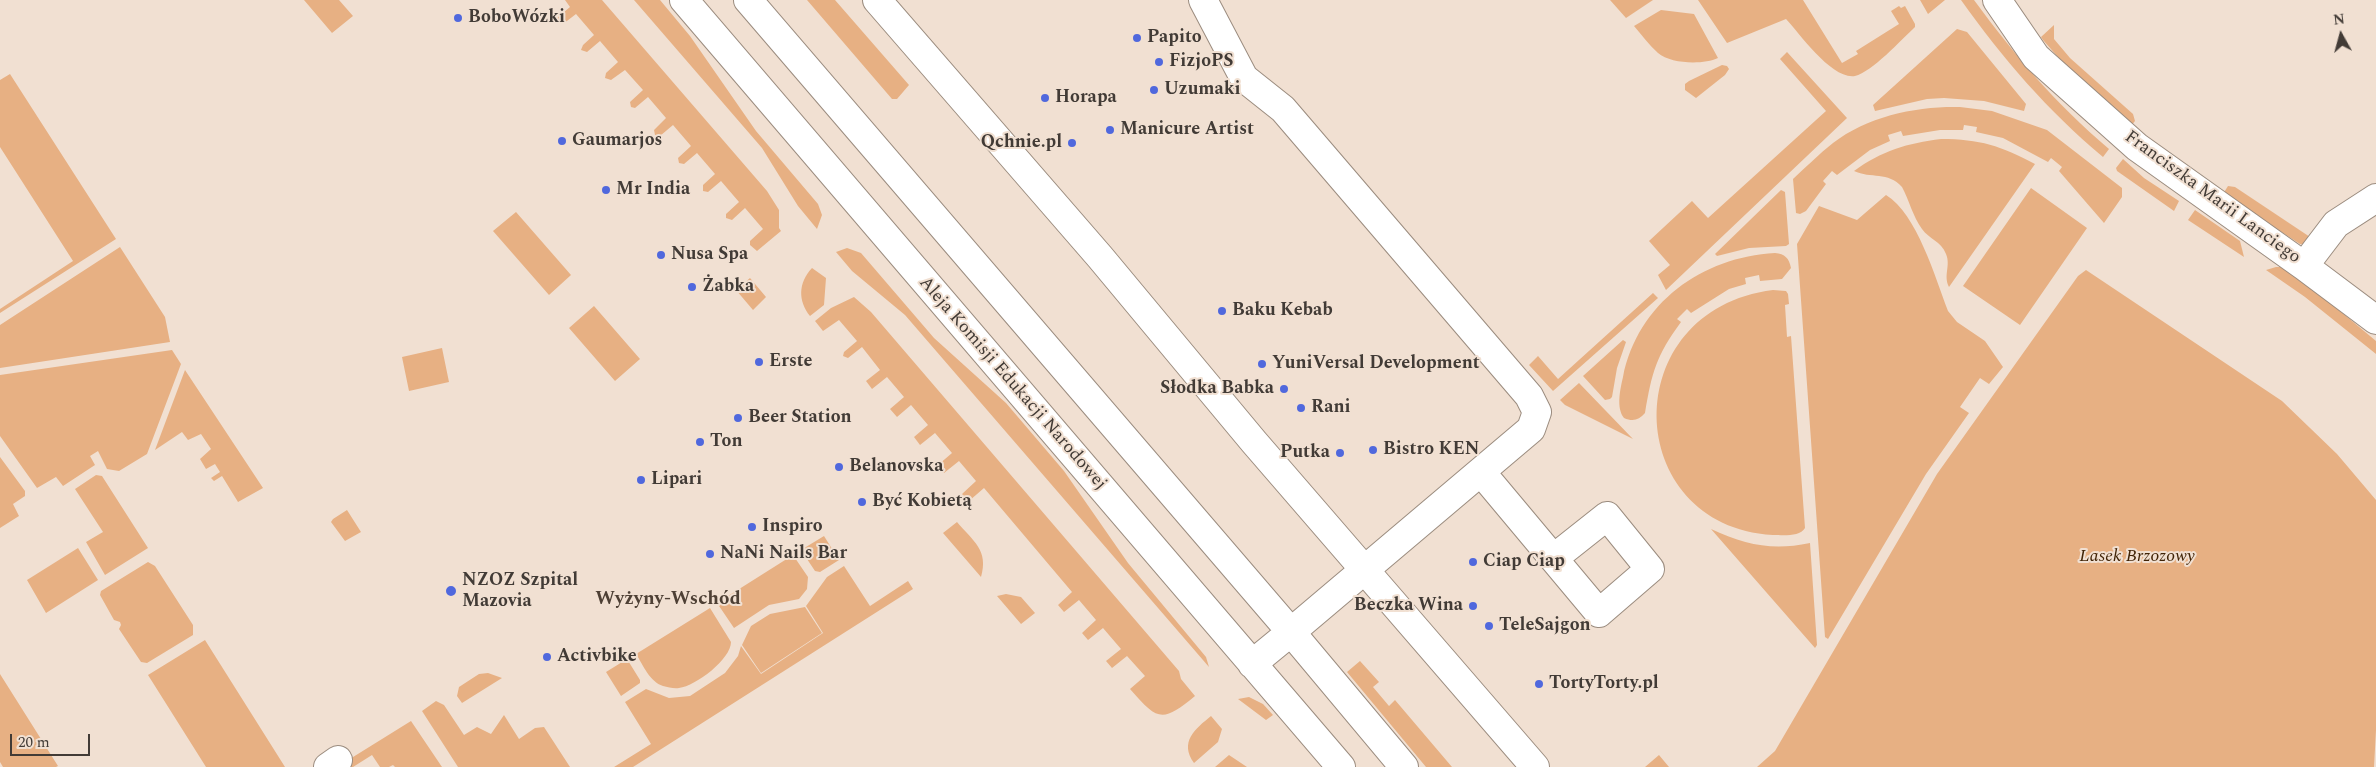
<!DOCTYPE html>
<html>
<head>
<meta charset="utf-8">
<style>
  body { margin:0 }
  #map { position:relative; width:2376px; height:767px; overflow:hidden; background:#f1e0d2; font-family:Spectral,serif }
  canvas { display:block }
  .north { position:absolute; left:2316px; top:10px; width:50px; height:50px; -webkit-text-stroke:4px #f1e0d2; paint-order:stroke; rotate:353deg; font-size:14px; font-weight:700; line-height:20px; text-align:center; color:#423b36 }
  .north::after { content:''; display:block; margin:auto; width:18px; height:22px; background:#423b36; clip-path:polygon(50% 0,100% 100%,50% 72%,0 100%) }
  .scale { position:absolute; left:10px; top:734px; width:80px; height:22px; box-sizing:border-box; border:2px solid #423b36; border-top:0; padding-left:6px; font-size:15px; line-height:18px; white-space:nowrap; color:#423b36; -webkit-text-stroke:4px #f1e0d2; paint-order:stroke }
</style>
</head>
<body>
<div id="map">
<canvas width="2376" height="767"></canvas>
<div class="north">N</div>
<div class="scale">20 m</div>
</div>
<script>
const context = document.querySelector('canvas').getContext('2d');
context.lineJoin = 'round';
function fillPath(path, color) { context.fillStyle = color; context.fill(path, 'evenodd'); }
function stroke(path, color, width, dash) { context.strokeStyle = color; context.lineWidth = width; context.lineCap = dash ? 'butt' : 'round'; context.setLineDash(dash || []); context.stroke(path); }
function write(font, color, halo, rows, align = 'center') {
  context.font = font + ' Spectral,serif'; context.lineWidth = 4; context.setLineDash([]); context.textBaseline = 'middle'; context.strokeStyle = halo; context.fillStyle = color; for (const [text, x, y, turn = 0] of rows) {
    context.save(); context.translate(x, y); context.rotate((+turn || 0) * Math.PI / 180); context.textAlign = isNaN(turn) ? turn : align; if (halo) context.strokeText(text, 0, 0); context.fillText(text, 0, 0); context.restore();
  }
}
const green = new Path2D(`
  M304,0H339L353,16L332,33Z
  M565,0H602L767,191L779,210V228L781,231L757,251L750,245V241L763,229L745,208L732,220L726,218V214L739,202L721,181L708,192L703,191V185L715,174L697,153L684,164L679,163L678,158L691,146L673,125L660,136L655,135L654,130L666,118L648,97L635,108L631,107L630,102L643,90L625,70L611,80L605,78L606,73L618,62L600,41L587,52L581,50L583,45L594,35L576,14L563,24L557,22V18L570,7Z
  M634,0H660L690,36L756,131L818,204L822,215L817,229L798,206L762,148Z
  M807,0H835L909,85L897,99H892Z
  M1610,0H1653L1626,18Z
  M1698,0H1803L1842,63L1858,54L1856,51L1899,24L1891,11L1899,6L1901,8L1905,6L1915,24V27C1901,40 1872,72 1855,76C1832,80 1800,34 1786,19L1727,43Z
  M1920,0H1945L1928,14Z
  M1961,0H1974C2016,57 2055,103 2109,149L2103,157C2048,111 2003,59 1961,0Z
  M1661,10L1694,14L1718,58C1703,65 1671,64 1658,53C1649,45 1642,35 1634,26Z
  M2054,25V39L2070,58L2133,114L2135,121L2131,126L2065,65L2043,40L2041,37Z
  M1957,29L1967,32L2026,104L2024,111L1984,101L1944,98L1927,99L1875,111L1873,105Z
  M1787,52L1847,118L1666,290L1658,275L1670,265L1649,241L1692,201L1708,218L1826,111L1780,59Z
  M1722,65L1727,66L1729,69L1725,75L1696,98L1685,90V84L1689,81Z
  M10,74L116,239L0,313V309L73,261L0,147V80Z
  M1960,107L1992,111L2047,130L2122,188V197L2104,223L2059,171L2062,167L2051,158L2048,162L2003,138L1976,132L1977,127L1964,125L1963,130H1940L1903,136L1901,131L1888,135L1890,141L1870,150L1837,175L1832,171L1823,181L1826,184L1806,211L1800,214L1796,213L1793,179C1806,167 1819,154 1833,143C1868,116 1917,106 1960,107Z
  M1941,139C1980,139 2001,146 2035,164L1949,287C1943,275 1951,266 1946,254C1941,241 1929,239 1922,229C1913,217 1909,200 1902,187C1888,171 1871,179 1854,171C1881,151 1908,143 1941,139Z
  M2123,159L2144,178L2179,201L2174,211L2117,171L2116,168Z
  M2228,186L2235,187L2313,239L2303,244H2300L2223,194Z
  M2031,188L2087,228L2020,325L1963,286Z
  M1781,190L1785,192L1789,244L1786,246L1749,248L1717,256L1715,254Z
  M1886,195C1917,214 1935,277 1948,311L1957,322L1985,341L2003,367L1989,384L1980,378L1960,407L1969,413L1926,474L1828,639L1825,637L1797,244L1819,206L1857,220Z
  M2195,210L2240,241L2244,257L2188,220Z
  M516,212L571,275L549,295L493,231Z
  M120,247L165,317L170,342L0,368V325Z
  M847,248L861,253L934,338L1006,403L1064,471L1128,563L1206,657L1209,667L905,315L852,271L836,252Z
  M1775,253C1785,254 1789,258 1791,268L1782,279L1760,281L1759,275L1745,278L1746,284L1729,289L1691,313L1687,309L1677,319L1681,322C1656,356 1652,372 1645,413C1639,420 1633,422 1624,418C1616,408 1620,390 1623,377C1638,303 1702,257 1775,253Z
  M2276,267H2281L2316,291L2376,341V354L2305,297L2266,270Z
  M812,268L826,278L824,305L810,316C798,301 798,283 812,268Z
  M2086,270L2282,401L2337,454L2376,500V730L2374,767H1757L1775,751L1937,474L2078,276Z
  M750,278L766,297L753,310L736,290Z
  M1773,290L1786,291L1788,294L1789,304L1785,305L1787,337L1791,336L1805,528C1800,537 1783,535 1773,535C1621,526 1615,310 1773,290Z
  M1653,293L1658,298L1553,391L1529,365L1538,356L1558,379Z
  M854,297L871,312L1179,671L1181,679L1195,696C1162,723 1158,721 1130,689L1145,676L1127,656L1112,668L1106,661L1121,649L1103,628L1088,640L1082,633L1096,620L1079,600L1064,612L1058,605L1072,592L984,488L969,501L962,494L976,481L959,461L944,473L938,465L952,453L935,433L920,445L914,437L928,425L911,405L897,417L890,409L904,397L887,377L872,389L866,381L880,370L862,347L848,358L843,356L844,352L857,341L839,320L823,331L815,321L831,308Z
  M594,306L640,359L615,381L569,328Z
  M1623,340L1626,342L1617,368L1612,397L1610,399L1605,400L1583,376Z
  M442,348L449,382L409,391L402,357Z
  M172,350L181,364L147,454L119,471L107,469L98,451L90,456L95,465L63,486L56,477L37,488L0,436V375Z
  M185,370L263,488L238,502L222,476L214,481L211,478L220,472L215,464L206,469L200,459L211,449L201,434L188,440L182,432L155,450Z
  M1579,383L1633,439L1565,405L1560,400Z
  M0,457L25,491V496L13,504L19,516L0,528Z
  M96,475L102,476L148,548L105,575L86,542L103,532L75,489Z
  M347,510L361,532L345,541L331,522L333,519Z
  M957,522C973,541 989,550 981,577L943,533Z
  M1711,529C1746,545 1772,551 1810,543L1817,645L1815,648Z
  M824,536L839,560L820,572L815,571L801,550Z
  M78,548L98,580L46,613L27,580Z
  M793,555L808,577L807,589L799,599L769,605L734,628L717,603Z
  M148,562L155,566L193,625V635L147,663L141,662L119,629L121,625L120,622L114,620L100,595L101,591Z
  M844,566L870,606L908,581L913,589L633,767H614L651,744L625,702L646,689L669,698L690,696L725,673L738,656L741,646L761,674L823,633L806,606L827,577Z
  M1006,594L1021,597L1035,613L1021,624L997,596Z
  M805,607L822,633L761,673L742,645L751,626L770,614Z
  M710,608L731,642C731,659 696,686 679,688C674,689 668,687 663,686C650,682 643,665 636,654Z
  M205,640L285,767H206L148,675Z
  M627,659L640,680V683L621,696L606,672Z
  M1360,661L1379,682L1373,687L1389,706L1395,700L1452,767H1426L1347,672Z
  M488,673L502,678L462,703L457,696L459,687L479,674Z
  M0,674L58,766L56,767H3L0,762Z
  M1249,697L1263,704L1273,715L1266,720L1238,699Z
  M436,701L444,705L464,735L477,727L491,734L504,715L519,739L535,728L544,727L570,767H458L422,711Z
  M1211,716L1222,729L1218,742L1194,763C1179,742 1195,729 1211,716Z
  M411,721L442,767H395L393,765L389,767H380L372,755L353,767H347L345,762Z
  M1229,755L1247,767H1215Z
  M1659,755L1669,767H1645Z`);
const street = new Path2D(`
  M877,0L1100,257L1254,442L1535,767
  M1203,0L1244,78L1283,109L1529,396L1537,412L1531,429L1291,632
  M1997,0L2036,57L2137,147L2304,266L2376,320
  M2304,266L2336,224L2376,198
  M1481,472L1599,613L1650,569L1607,516L1554,558
  M328,767L338,760`);
const secondary = new Path2D(`
  M684,0L1341,767
  M748,0L1291,632L1404,767
  M1252,664L1291,632`);
const markers = [
  [458,18,5,"#5068dd"],
  [1137,38,5,"#5068dd"],
  [1159,62,5,"#5068dd"],
  [1154,90,5,"#5068dd"],
  [1045,98,5,"#5068dd"],
  [1110,130,5,"#5068dd"],
  [562,141,5,"#5068dd"],
  [1072,143,5,"#5068dd"],
  [606,190,5,"#5068dd"],
  [661,255,5,"#5068dd"],
  [692,287,5,"#5068dd"],
  [1222,311,5,"#5068dd"],
  [759,362,5,"#5068dd"],
  [1262,364,5,"#5068dd"],
  [1284,389,5,"#5068dd"],
  [1301,408,5,"#5068dd"],
  [738,418,5,"#5068dd"],
  [700,442,5,"#5068dd"],
  [1373,450,5,"#5068dd"],
  [1340,453,5,"#5068dd"],
  [839,467,5,"#5068dd"],
  [641,480,5,"#5068dd"],
  [862,502,5,"#5068dd"],
  [752,527,5,"#5068dd"],
  [710,554,5,"#5068dd"],
  [1473,562,5,"#5068dd"],
  [451,591,6,"#5068dd"],
  [1473,606,5,"#5068dd"],
  [1489,626,5,"#5068dd"],
  [547,657,5,"#5068dd"],
  [1539,684,5,"#5068dd"]
];
const poiNames = [
  ["BoboWózki",468,18],
  ["Papito",1147,38],
  ["FizjoPS",1169,62],
  ["Uzumaki",1164,90],
  ["Horapa",1055,98],
  ["Manicure Artist",1120,130],
  ["Gaumarjos",572,141],
  ["Qchnie.pl",1062,143,"right"],
  ["Mr India",616,190],
  ["Nusa Spa",671,255],
  ["Żabka",702,287],
  ["Baku Kebab",1232,311],
  ["Erste",769,362],
  ["YuniVersal Development",1272,364],
  ["Słodka Babka",1274,389,"right"],
  ["Rani",1311,408],
  ["Beer Station",748,418],
  ["Ton",710,442],
  ["Bistro KEN",1383,450],
  ["Putka",1330,453,"right"],
  ["Belanovska",849,467],
  ["Lipari",651,480],
  ["Być Kobietą",872,502],
  ["Inspiro",762,527],
  ["NaNi Nails Bar",720,554],
  ["Ciap Ciap",1483,562],
  ["NZOZ Szpital",462,581],
  ["Mazovia",462,602],
  ["Beczka Wina",1463,606,"right"],
  ["TeleSajgon",1499,626],
  ["Activbike",557,657],
  ["TortyTorty.pl",1549,684]
];
const streetNames = [
  ["Franciszka Marii Lanciego",2212,198,36],
  ["Aleja Komisji Edukacji Narodowej",1012,384,49]
];
const parkNames = [
  ["Lasek Brzozowy",2137,557]
];
const neighbourhoodNames = [
  ["Wyżyny-Wschód",668,600]
];
fillPath(green, '#e7b083');
stroke(street, '#9b8c7f', 30);
stroke(secondary, '#9b8c7f', 30);
stroke(street, '#fff', 28);
stroke(secondary, '#fff', 28);
for (const [x, y, r, color] of markers) { const dot = new Path2D(); dot.arc(x, y, r, 0, 2 * Math.PI); context.fillStyle = color; context.fill(dot); stroke(dot, '#f1e0d2', 2); }
write('bold 18px', '#423b36', '#f1e0d2', poiNames, 'left');
write('18px', '#423b36', '#f1e0d2', streetNames);
write('italic 18px', '#402306', '#f1e0d2', parkNames);
write('bold 19px', '#4e4035', '#f1e0d2', neighbourhoodNames);
</script>
</body>
</html>
